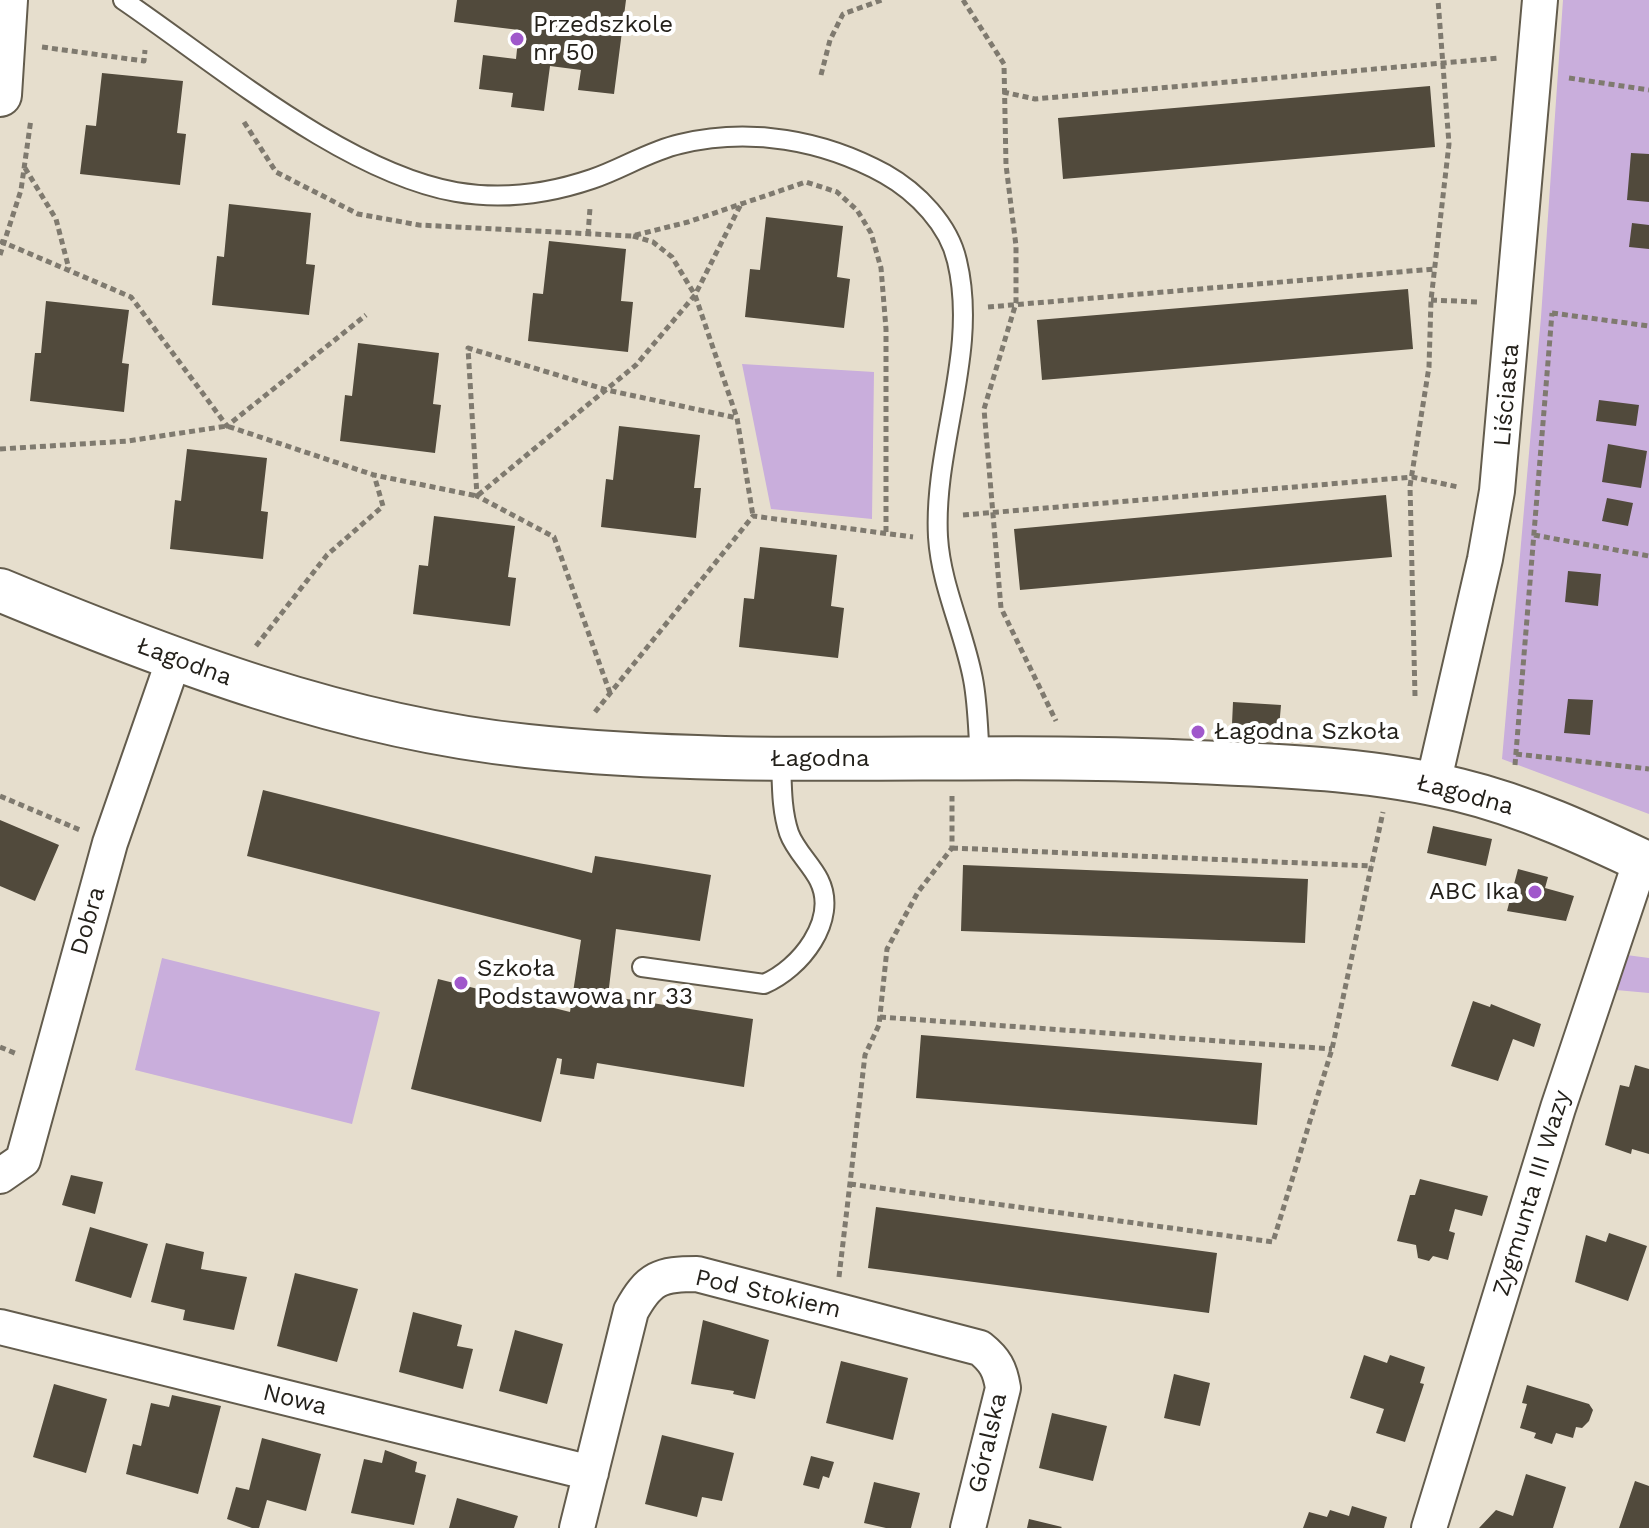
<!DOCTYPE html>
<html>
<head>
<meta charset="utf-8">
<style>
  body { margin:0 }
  canvas { display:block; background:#e6decd }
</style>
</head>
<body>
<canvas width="1649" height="1528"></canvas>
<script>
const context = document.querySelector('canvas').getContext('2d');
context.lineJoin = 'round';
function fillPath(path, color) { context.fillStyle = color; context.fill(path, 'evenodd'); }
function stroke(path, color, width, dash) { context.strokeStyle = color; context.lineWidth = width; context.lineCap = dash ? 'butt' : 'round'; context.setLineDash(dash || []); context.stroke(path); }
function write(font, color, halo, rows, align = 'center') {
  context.font = font + ' "Work Sans",sans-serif'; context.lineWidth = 8; context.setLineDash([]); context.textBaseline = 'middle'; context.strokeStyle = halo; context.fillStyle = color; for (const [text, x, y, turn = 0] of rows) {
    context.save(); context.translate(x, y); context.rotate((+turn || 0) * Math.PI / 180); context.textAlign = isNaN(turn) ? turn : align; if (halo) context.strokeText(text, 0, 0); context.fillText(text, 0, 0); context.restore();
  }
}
const green = new Path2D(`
  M1563,0H1649V814L1502,759L1541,317Z
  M742,364L874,372L872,519L771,509Z
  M1619,954L1649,958V993L1616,990L1607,1020L1600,1016Z
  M162,958L380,1012L352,1124L135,1070Z`);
const building = new Path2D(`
  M457,0H626L614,94L578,90L581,70L550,66L544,111L511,107L513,93L479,89L483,55L516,59L519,30L454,22Z
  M102,73L183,81L177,133L186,134L180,185L80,174L86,125L96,126Z
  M1430,86L1435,147L1063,179L1058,118Z
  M1631,153L1649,154V202L1627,200Z
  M229,204L311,213L306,264L315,265L309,315L212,305L217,256L224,257Z
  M766,217L843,226L837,277L850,279L844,328L745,317L750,269L760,270Z
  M1632,223L1649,225V249L1629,247Z
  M549,241L626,249L621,301L633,302L628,352L528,341L533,293L543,294Z
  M1408,289L1413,349L1042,380L1037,320Z
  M46,301L129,310L122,363L129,364L124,412L30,401L35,353H41Z
  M358,343L439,353L433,404L441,405L435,453L340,441L345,395L352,396Z
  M1599,400L1639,405L1636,426L1596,421Z
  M619,426L700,435L694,488H701L696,538L601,527L606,479L613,480Z
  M1608,444L1647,451L1641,488L1602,482Z
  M187,449L267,458L261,511L268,512L263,559L170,549L175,500L181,501Z
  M1386,495L1392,557L1020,590L1014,529Z
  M1607,498L1633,503L1628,526L1602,521Z
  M434,516L515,526L508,577L516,578L510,626L413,614L419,565L428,566Z
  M760,547L837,555L831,606L844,608L838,658L739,647L744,598L754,599Z
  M1568,571L1601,574L1598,606L1565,602Z
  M1568,699L1593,700L1590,735L1564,733Z
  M1233,702L1281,705L1279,728L1232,724Z
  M263,790L592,873L595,856L711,875L700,941L616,929L608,996L753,1019L744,1087L597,1063L594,1079L560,1074L562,1059L557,1058L541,1122L411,1089L438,979L570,1012L581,940L247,856Z
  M0,820L59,845L35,901L0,886Z
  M1433,826L1492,839L1486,866L1427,853Z
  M963,865L1308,879L1305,943L961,931Z
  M1518,869L1548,877L1545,888L1574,896L1566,921L1507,911Z
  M1473,1001L1490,1007L1491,1004L1541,1024L1534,1047L1513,1039L1498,1081L1451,1066Z
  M921,1035L1262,1063L1257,1125L916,1098Z
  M1635,1065L1649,1069V1154L1632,1149L1631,1154L1605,1145L1620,1085L1629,1087Z
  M71,1175L103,1182L95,1214L62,1205Z
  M1420,1179L1488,1196L1482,1216L1455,1209L1449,1231L1455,1233L1448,1260L1433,1256L1429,1261L1418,1258L1416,1245L1397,1241L1410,1195H1415Z
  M876,1207L1217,1253L1209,1313L868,1268Z
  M90,1227L148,1244L131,1298L75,1281Z
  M1609,1233L1647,1246L1628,1301L1575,1282L1586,1235L1606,1242Z
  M166,1243L204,1252L201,1269L247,1277L234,1330L183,1320L185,1310L151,1302Z
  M295,1273L358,1289L337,1362L277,1346Z
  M413,1312L462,1325L457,1346L473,1349L463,1389L399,1372Z
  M703,1320L769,1340L755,1399L733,1394L734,1391L691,1384Z
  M515,1330L563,1344L547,1404L499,1391Z
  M1364,1355L1387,1363L1390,1355L1425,1367L1420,1383L1424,1384L1405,1442L1376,1433L1384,1409L1350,1398Z
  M841,1361L908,1378L893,1440L826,1423Z
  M1174,1374L1210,1383L1200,1426L1164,1418Z
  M54,1384L107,1399L86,1473L33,1457Z
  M1527,1385L1589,1404L1593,1410L1589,1421L1582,1428L1576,1427L1573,1438L1556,1433L1552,1444L1534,1438L1536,1433L1520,1428L1527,1404L1522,1403Z
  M172,1395L221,1406L198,1494L126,1474L133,1444L141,1446L151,1403L169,1407Z
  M1052,1413L1107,1426L1093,1481L1039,1468Z
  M662,1435L734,1453L722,1501L702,1497L697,1517L645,1504Z
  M262,1438L321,1454L306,1511L267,1500L259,1528H252L227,1519L236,1487L249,1490Z
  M385,1450L417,1462L415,1472L426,1475L414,1525L351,1513L364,1459L382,1463Z
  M811,1456L834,1462L829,1478L823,1476L819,1489L803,1485Z
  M1526,1474L1566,1487L1553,1528H1479L1496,1510L1513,1516Z
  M1635,1481L1649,1486V1528H1619Z
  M874,1482L920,1493L911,1528H886L864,1523Z
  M457,1498L518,1516L514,1528H449Z
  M1352,1506L1387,1517L1384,1528H1303L1309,1512L1327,1517L1330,1510L1349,1516Z
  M1029,1519L1062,1527L1061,1528H1027Z`);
const path = new Path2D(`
  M963,0L1004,64L1006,165L1016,246V303L984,409L1001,608L1056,721
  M42,47L144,61L145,50
  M821,75L830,40L843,14L882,0
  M1569,78L1649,90
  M1003,92L1035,99L1500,58
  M244,122L276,172L358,214L419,225L632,236L688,222L806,182L837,192L857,210L871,233L881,268L886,329V534
  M25,168L56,219L69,269
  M588,235L590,208
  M633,236L653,242L672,257L695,295L737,418L753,516
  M0,241L131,297L227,426L366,315
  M0,255L21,190L31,119
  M1431,300L1478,302
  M988,307L1434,269
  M1552,313L1649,326
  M0,449L128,441L227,426L374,475L477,496L636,365L695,295L742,202
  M963,515L1412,477L1458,487
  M1534,535L1649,556
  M256,646L327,555L383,506L374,475
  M610,693L554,537L477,496L468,348L607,390L737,418
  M1415,696L1410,486L1429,367L1431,300L1449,144L1438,0
  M595,712L753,516L913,537
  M1516,754L1649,769
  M1515,765L1552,313
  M0,796L80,830
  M952,848L1372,866
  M880,1017L1332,1049
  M0,1047L17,1054
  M850,1184L1273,1242L1332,1049L1383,812
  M839,1277L865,1055L879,1025L887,949L918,892L952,848V796`);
const service = new Path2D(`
  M123,0C217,64 344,172 456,192C502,200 548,194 592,179C622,169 649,151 680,144C750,127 823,140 885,174C917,192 949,225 957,261C979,352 933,446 938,537C941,586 964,631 973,679C978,705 978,732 980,759
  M642,967L764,984C800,969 839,920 819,880C811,864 795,850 789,833C781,809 782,783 781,759`);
const minor = new Path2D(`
  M1433,784L1485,559L1497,491L1540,0
  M0,1176L23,1160L110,843L174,659
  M0,1327L591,1473
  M577,1528L631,1311C649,1278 660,1274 697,1274L980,1348C995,1360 1000,1369 1003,1388L968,1528
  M1429,1528L1558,1108L1641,860`);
const tertiary = new Path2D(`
  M0,95L6,0
  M0,590C169,660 344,727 527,746C750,770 975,751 1198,762C1285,766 1375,769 1459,790C1525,806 1588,835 1649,864`);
const markers = [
  [517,39,8,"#a058cb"],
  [1198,732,8,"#a058cb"],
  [1535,892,8,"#a058cb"],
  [461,983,8,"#a058cb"]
];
const poiNames = [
  ["Przedszkole",533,25],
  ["nr 50",533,53],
  ["Łagodna Szkoła",1214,732],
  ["ABC Ika",1519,892,"right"],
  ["Szkoła",477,969],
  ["Podstawowa nr 33",477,997]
];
const streetNames = [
  ["Liściasta",1507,395,-85],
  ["Łagodna",184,662,20],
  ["Łagodna",820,759],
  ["Łagodna",1465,795,15],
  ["Dobra",88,921,-74],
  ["Zygmunta III Wazy",1532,1193,-73],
  ["Pod Stokiem",768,1294,13],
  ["Nowa",295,1400,14],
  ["Góralska",988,1443,-77]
];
fillPath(green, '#c9aedc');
fillPath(building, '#514a3c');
stroke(service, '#635c4d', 22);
stroke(minor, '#635c4d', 38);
stroke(tertiary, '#635c4d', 46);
stroke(path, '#7f7a6f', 5, [6, 4]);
stroke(service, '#fff', 18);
stroke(minor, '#fff', 34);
stroke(tertiary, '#fff', 42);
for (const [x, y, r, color] of markers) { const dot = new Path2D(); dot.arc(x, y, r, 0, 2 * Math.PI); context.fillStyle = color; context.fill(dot); stroke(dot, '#fff', 3); }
write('24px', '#24211b', '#fff', poiNames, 'left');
write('24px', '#24211b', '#fff', streetNames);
</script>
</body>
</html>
